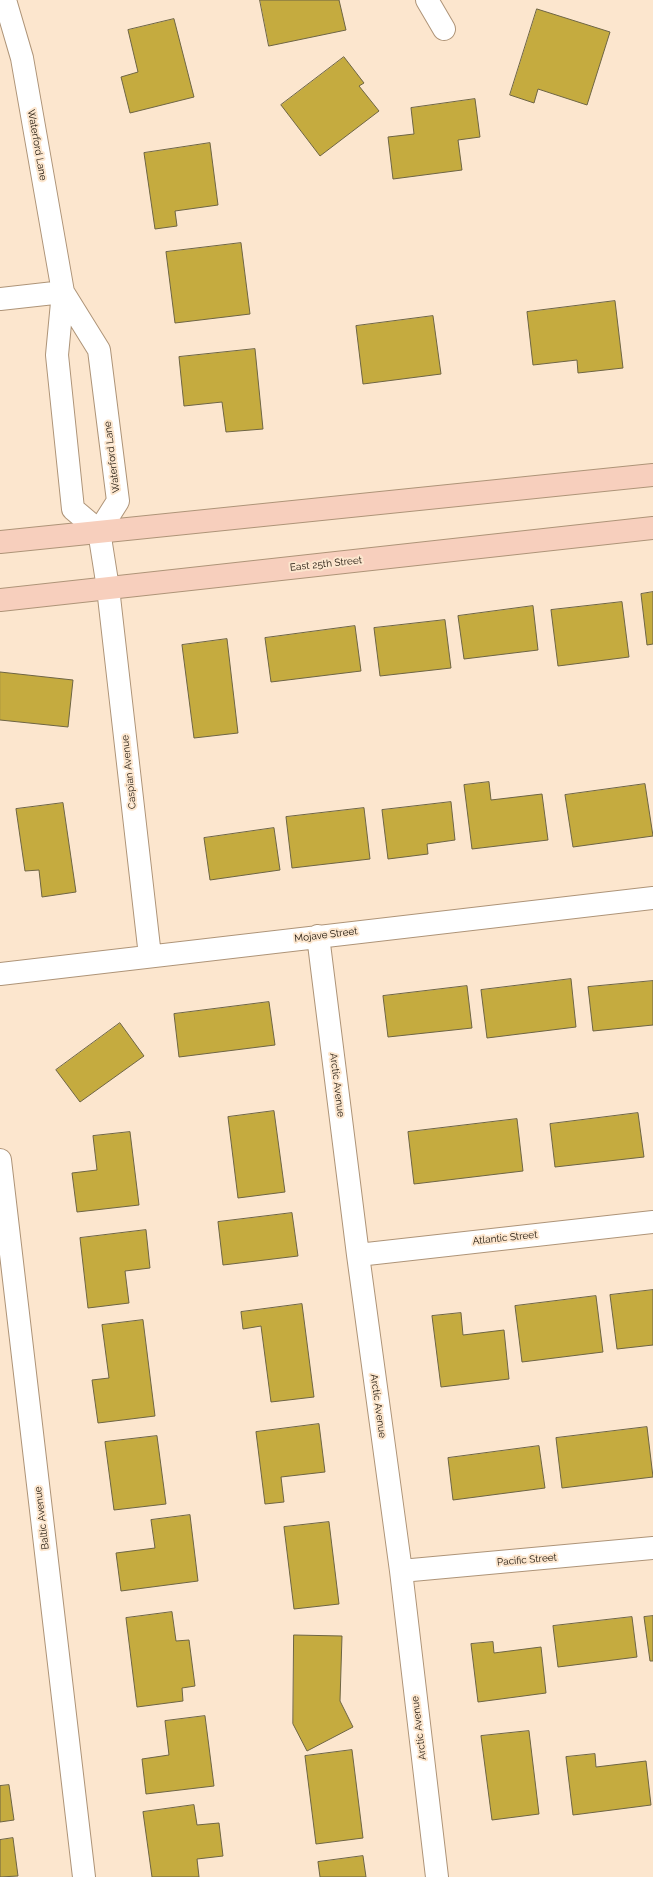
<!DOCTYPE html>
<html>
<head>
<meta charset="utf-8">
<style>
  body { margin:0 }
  canvas { display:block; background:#fce6ce }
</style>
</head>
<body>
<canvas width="653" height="1877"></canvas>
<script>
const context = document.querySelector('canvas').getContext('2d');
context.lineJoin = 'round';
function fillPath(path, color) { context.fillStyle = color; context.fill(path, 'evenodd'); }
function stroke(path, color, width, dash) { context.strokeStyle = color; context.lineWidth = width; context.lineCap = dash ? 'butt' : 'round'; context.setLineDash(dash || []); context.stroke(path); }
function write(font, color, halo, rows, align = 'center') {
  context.font = font + ' Raleway,sans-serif'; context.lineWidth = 4; context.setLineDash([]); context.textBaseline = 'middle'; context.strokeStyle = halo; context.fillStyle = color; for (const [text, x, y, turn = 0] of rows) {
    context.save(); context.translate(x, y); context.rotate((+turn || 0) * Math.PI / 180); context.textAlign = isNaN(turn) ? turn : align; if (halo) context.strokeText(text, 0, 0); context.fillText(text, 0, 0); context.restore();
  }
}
const building = new Path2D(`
  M260,0H339L346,30L269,46Z
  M537,9L610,32L587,105L538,89L534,103L510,95Z
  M174,19L194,97L130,113L121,77L138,72L128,30Z
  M344,57L364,83L359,86L379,111L320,156L281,105Z
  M475,99L480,137L458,140L462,170L393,179L388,137L414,134L411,108Z
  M210,143L218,205L175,211L177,226L155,229L144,153Z
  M241,243L250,314L175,323L166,252Z
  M615,301L623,368L578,373L577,360L533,365L527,312Z
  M433,316L441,374L363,384L356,326Z
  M255,349L263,429L226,432L222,402L184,406L179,357Z
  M653,592V644L647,645L641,594Z
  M622,602L629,657L558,666L551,610Z
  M533,606L538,650L464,659L458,616Z
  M445,620L451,668L380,676L374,628Z
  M355,626L361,671L271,682L265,638Z
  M227,639L238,733L194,738L182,645Z
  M0,672L73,680L68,727L0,720Z
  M489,782L491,800L542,794L548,840L472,849L464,785Z
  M645,784L653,836L573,847L565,795Z
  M451,802L455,840L427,844L428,854L388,859L382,810Z
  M63,803L76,892L42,897L39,870L25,871L16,809Z
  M364,808L370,859L292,868L286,817Z
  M274,828L280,870L210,880L204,838Z
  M571,979L576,1027L487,1038L481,990Z
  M653,981V1025L593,1031L588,987Z
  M467,986L472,1028L388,1037L383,996Z
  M269,1002L275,1045L179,1057L174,1014Z
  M120,1023L144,1056L80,1102L56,1070Z
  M274,1111L285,1192L238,1198L228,1117Z
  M638,1113L644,1157L555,1167L550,1124Z
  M517,1119L523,1171L414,1184L408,1132Z
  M130,1132L139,1205L77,1212L72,1173L97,1170L93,1136Z
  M292,1213L298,1256L223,1265L218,1222Z
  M146,1230L150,1268L125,1271L129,1303L88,1308L80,1238Z
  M653,1290V1345L617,1349L610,1295Z
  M596,1296L603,1352L522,1362L515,1306Z
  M302,1304L314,1397L271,1402L261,1326L243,1329L241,1312Z
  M461,1313L463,1335L504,1330L509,1379L441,1387L432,1316Z
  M143,1320L155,1416L98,1423L92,1380L109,1378L102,1325Z
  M319,1424L325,1472L281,1477L284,1502L265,1504L256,1432Z
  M647,1427L653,1477L562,1488L556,1438Z
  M157,1436L166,1504L114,1510L105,1442Z
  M539,1446L545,1488L453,1500L448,1458Z
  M190,1515L198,1581L121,1591L116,1553L155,1548L151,1520Z
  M329,1522L339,1604L294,1609L284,1527Z
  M172,1612L176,1641L189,1640L195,1686L182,1688L183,1701L137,1707L126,1618Z
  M653,1616V1661H650L644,1617Z
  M632,1617L637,1657L558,1667L553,1626Z
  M294,1635L342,1636L340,1701L353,1727L307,1751L293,1724Z
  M493,1642L494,1653L541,1647L546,1693L478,1702L471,1644Z
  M205,1716L214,1786L146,1794L142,1759L169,1755L165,1721Z
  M529,1731L539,1814L492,1820L481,1736Z
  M352,1750L363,1838L316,1844L305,1756Z
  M595,1754L596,1767L646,1761L651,1805L573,1815L566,1757Z
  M9,1785L14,1820L0,1822V1786Z
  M194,1805L197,1825L219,1823L223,1856L197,1859L199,1877H152L143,1812Z
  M13,1838L18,1876L0,1877V1840Z
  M363,1856L366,1877H320L318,1862Z`);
const street = new Path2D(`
  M5,0L22,58L63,292L99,350L118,501L99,531L108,588L150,956
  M427,0L444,29
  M0,299L63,292L57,355L73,509L99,531
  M318,936L358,1255L401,1571L437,1877
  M0,974L653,898
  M0,1160L84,1877
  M358,1255L653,1222
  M401,1571L653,1548`);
const secondary = new Path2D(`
  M0,542L653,475
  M0,600L653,528`);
const streetNames = [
  ["Waterford Lane",37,145,80],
  ["Waterford Lane",112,457,-97],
  ["East 25th Street",326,564,-6],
  ["Caspian Avenue",129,772,-96],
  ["Mojave Street",326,935,-7],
  ["Arctic Avenue",337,1085,83],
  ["Atlantic Street",505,1238,-6],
  ["Arctic Avenue",378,1406,82],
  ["Baltic Avenue",42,1518,-97],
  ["Pacific Street",527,1560,-5],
  ["Arctic Avenue",419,1728,-97]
];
fillPath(building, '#c5ab3f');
stroke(building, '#6e6544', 1);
stroke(street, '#ae9478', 24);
stroke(secondary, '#ae9478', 24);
stroke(street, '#fff', 22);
stroke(secondary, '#f7cfbd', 22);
write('10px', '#1e150a', '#fce6ce', streetNames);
</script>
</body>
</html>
